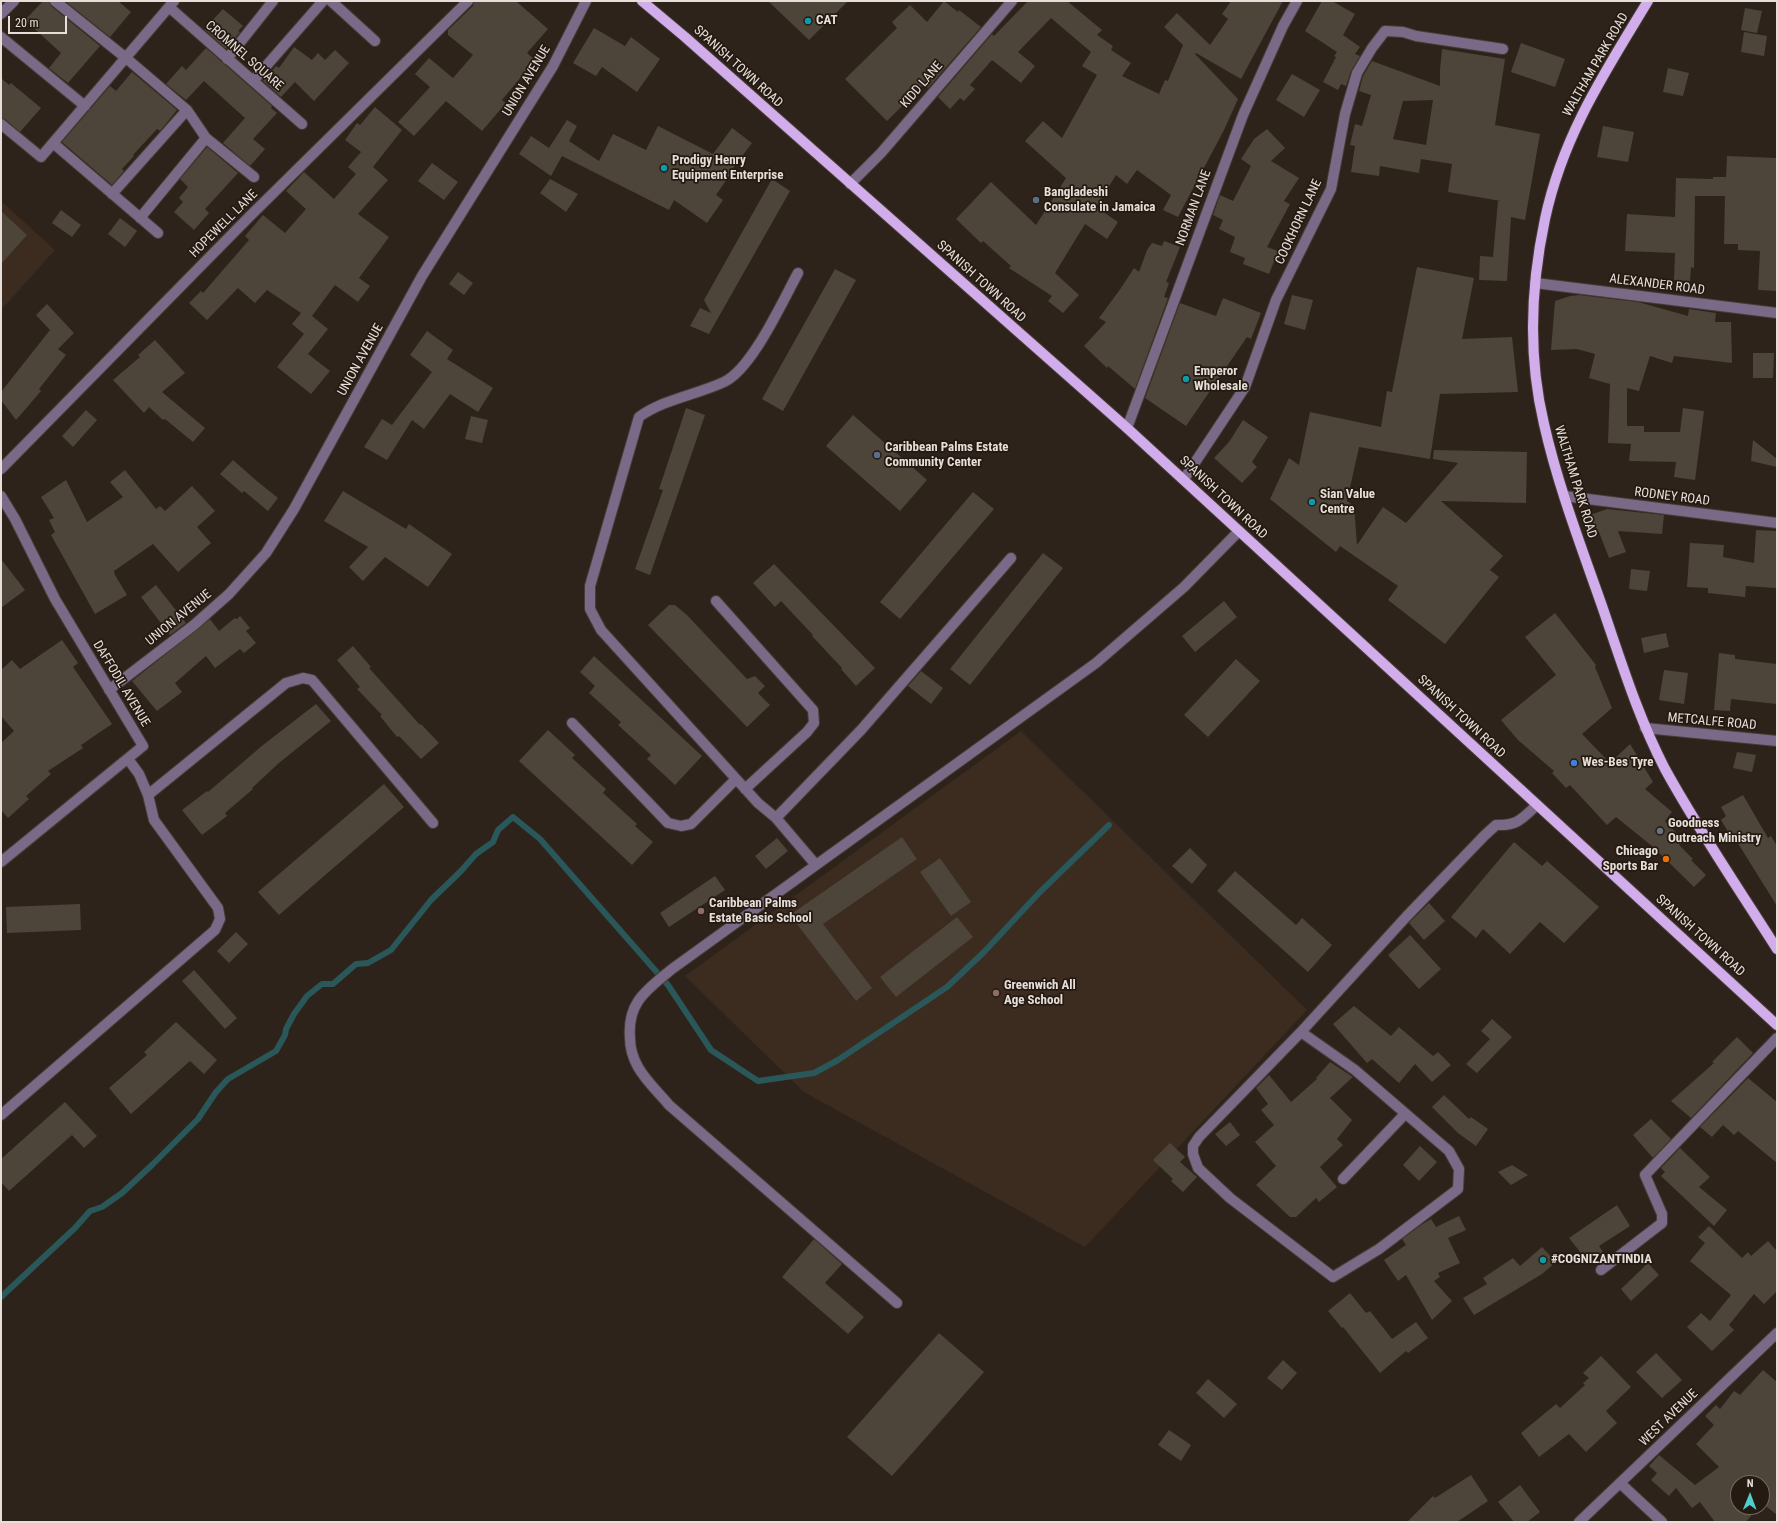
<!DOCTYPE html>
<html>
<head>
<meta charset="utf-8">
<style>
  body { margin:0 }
  #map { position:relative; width:1778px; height:1523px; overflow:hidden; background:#2e231b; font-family:"Roboto Condensed",sans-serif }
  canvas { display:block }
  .frame { position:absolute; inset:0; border:2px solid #e6dfd9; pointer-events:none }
  .north { position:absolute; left:1730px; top:1475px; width:40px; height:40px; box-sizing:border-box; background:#251a12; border:1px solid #726962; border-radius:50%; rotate:1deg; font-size:11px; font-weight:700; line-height:16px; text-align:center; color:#e6dfd9 }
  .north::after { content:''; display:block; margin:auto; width:14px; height:18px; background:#52cdcd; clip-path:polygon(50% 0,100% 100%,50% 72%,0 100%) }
  .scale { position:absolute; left:8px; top:16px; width:59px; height:18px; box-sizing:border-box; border:2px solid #e6dfd9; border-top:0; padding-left:5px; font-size:12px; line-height:14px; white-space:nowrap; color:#e6dfd9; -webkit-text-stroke:3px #251a12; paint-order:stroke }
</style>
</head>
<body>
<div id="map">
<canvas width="1778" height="1523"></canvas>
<div class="frame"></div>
<div class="north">N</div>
<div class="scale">20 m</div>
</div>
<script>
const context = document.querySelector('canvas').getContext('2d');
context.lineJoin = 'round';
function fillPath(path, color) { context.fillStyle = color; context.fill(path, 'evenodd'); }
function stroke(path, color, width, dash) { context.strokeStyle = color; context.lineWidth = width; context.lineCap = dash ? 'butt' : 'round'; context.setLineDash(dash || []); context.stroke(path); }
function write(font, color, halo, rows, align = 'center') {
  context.font = font + ' "Roboto Condensed",sans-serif'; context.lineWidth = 3.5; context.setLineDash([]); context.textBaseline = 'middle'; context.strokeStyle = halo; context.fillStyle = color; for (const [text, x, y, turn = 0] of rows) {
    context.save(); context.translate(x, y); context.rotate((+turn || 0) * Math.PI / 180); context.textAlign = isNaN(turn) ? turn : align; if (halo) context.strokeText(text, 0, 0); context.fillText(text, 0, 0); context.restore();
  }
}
const built = new Path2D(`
  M1,201L55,250L1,310Z
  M1021,731L1307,1010L1085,1247L804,1092L685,976Z`);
const stream = new Path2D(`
  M1,1297L75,1228L90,1211L102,1207L122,1193L153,1164L198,1119L216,1092L228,1079L276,1051L285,1035L286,1029L294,1014L307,996L322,984H333L356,964L368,963L391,950L431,900L461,871L476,854L493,842L498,830L513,817L540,839L668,985L711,1050L758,1081L814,1073L838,1060L947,987L984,952L1039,893L1109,825`);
const building = new Path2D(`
  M43,1H49L51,6L100,46L68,83L49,68L61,53L25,20Z
  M65,1H118L131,12L110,37Z
  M474,1H516L548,29L527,53L535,60L502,100L506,103L482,131L446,101L414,136L398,122L430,87L415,74L429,58L453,78L473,55L448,35V30L473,6Z
  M768,1H848L809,40Z
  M944,1L958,12L959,10L981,27L928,88L924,84L887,121L845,79L897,28L892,22L910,5L927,22Z
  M1028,1H1067L1102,30L1097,35L1113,46L1111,50L1131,63L1122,76L1159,94L1165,80L1168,81L1183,45L1164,27L1177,13L1210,45L1228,19L1222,14L1231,1H1283L1241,79L1196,53L1195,54L1238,99L1224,130L1178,217L1163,210L1171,195L1137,170L1127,184L1116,175L1096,207L1118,222L1107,239L1085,224L1055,273L1079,295L1063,313L1048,301L1052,296L1009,268L1011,266L983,241L981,243L956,219L991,182L1036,225L1066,178L1025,141L1043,121L1062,138L1097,75L1082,66L1091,52L1051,18L1018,52L1035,66L1021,83L992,60L970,85L975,89L964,101L960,98L950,109L938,97L992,34L994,36Z
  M1322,1H1332L1355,14L1343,35L1360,47L1355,54L1360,56L1351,71L1346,86L1341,84L1338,90L1323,82L1336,57L1334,56L1337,52L1305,31Z
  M1745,8L1762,11L1757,33L1741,30Z
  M223,9L243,26L238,31L240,32L226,49L205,30L207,26Z
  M594,28L625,46L631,37L660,59L637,92L602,67L596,76L573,63Z
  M1744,32L1767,36L1764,56L1741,52Z
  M1521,43L1565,59L1555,87L1511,72Z
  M294,47L312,60L318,53L325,60L335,50L349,63L314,101L295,82L281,97L263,81L276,66L279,68Z
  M206,48L272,106L271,108L277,113L253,139L265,149L250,166L223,143L245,118L204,81L186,100L166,84L182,66L186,70Z
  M1442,49L1505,59L1495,125L1540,134L1525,220L1511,217L1507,281L1479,280L1480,256L1493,257L1498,201H1501L1448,192L1452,164L1421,159L1419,173L1380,166L1379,176L1351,172L1355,146L1350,145L1355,124L1362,126L1371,95L1359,91L1363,76L1372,61L1440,86V70ZM1433,100L1426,145L1393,139L1403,101Z
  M1668,68L1689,73L1683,96L1663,92Z
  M132,72L177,110L160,131L157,129L133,155L134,156L122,169L124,171L112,185L62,142L110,86L116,91Z
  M1292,74L1320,90L1304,117L1276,100Z
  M1,78L9,85L11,83L41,108L20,132L5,119L1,118Z
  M375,107L402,130L373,167L388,180L358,214L389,237L359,278L370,286L358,302L335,285L312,316L328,329L308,354L330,371L311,394L277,367L304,334L292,324L301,313L267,290L255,303L238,288L207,320L189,303L201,291L203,293L249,240L245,236L263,215L285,233L306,209L286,191L304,172L334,199L356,174L348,167L361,152L345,140L357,123L360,125Z
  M567,120L577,126L569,141L599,161L613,134L646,150L658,126L713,154L732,128L752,143L730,172L731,173L716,195L723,200L707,223L674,200L669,210L562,156L551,176L519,154L531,136L549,148Z
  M1603,126L1634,132L1628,162L1597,157Z
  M1267,129L1285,148L1271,161L1299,178L1284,201L1290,204L1267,247L1278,251L1269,274L1243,264L1245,258L1230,252L1235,237L1219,229L1223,220L1213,215L1220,195L1233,201L1251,166L1241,159L1254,139Z
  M207,147L238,173L205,209L209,213L194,230L174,212L183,202L179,198L188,187L180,179Z
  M1727,156L1777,158V291L1758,290L1760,251L1738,250V244H1724L1725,196H1695L1694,268L1691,267L1690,281L1674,280L1675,253L1625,251L1627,214L1675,217L1676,178L1713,179V177H1726Z
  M432,163L458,182L444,200L418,181Z
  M550,179L578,194L566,212L540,193Z
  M772,179L790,191L709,334L690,326L700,308L711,313L704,300Z
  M61,210L81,225L72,237L52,223Z
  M1,211L27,235L1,264Z
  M120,218L137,231L125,247L108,234Z
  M1164,241L1180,247L1166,282L1169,283L1164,297L1168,298L1135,389L1108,366L1107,368L1084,346L1106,322L1099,318L1121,288L1134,268L1139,272L1147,250L1152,243L1162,246Z
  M1417,267L1474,278L1462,339L1512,337L1518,392L1440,394L1430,459L1359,447L1347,501L1354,506L1357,545L1383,507L1406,523L1458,463L1433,459L1434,450L1527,452L1526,503L1441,501L1503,556L1490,570L1499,577L1445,644L1388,600L1398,586L1340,546L1336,552L1270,499L1289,458L1299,465L1310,412L1381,427L1387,391L1392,392Z
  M835,269L856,280L783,411L762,399Z
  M458,272L473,283L464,295L449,284Z
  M1292,295L1313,300L1305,330L1284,324Z
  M1579,295L1638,302L1688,316L1689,309L1716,313L1715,322H1731L1732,363L1674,356L1672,363L1650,356L1639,391L1627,388V426H1644V432H1680L1683,408L1704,411L1695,480L1674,477L1676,462L1629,461L1631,444L1608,443L1610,384L1589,378L1595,354L1577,349L1551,350L1555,301L1570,296Z
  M1223,298L1261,313L1251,339L1247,337L1186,426L1145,398L1180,303L1216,316Z
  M47,304L74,333L58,349L66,355L39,389L41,391L16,420L1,400V392L50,330L36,315Z
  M427,331L453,350L447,359L493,388L478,412L450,394L424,429L412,420L387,460L364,447L382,419L392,425L432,372L410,355Z
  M155,340L185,373L162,392L205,428L193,442L165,419L163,420L149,407L144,413L113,380L140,357L138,355Z
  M1753,353H1774L1773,378H1753Z
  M686,408L705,415L650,575L635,569L663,490L659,489Z
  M86,410L97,420L73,447L62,436Z
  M853,415L927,480L900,511L826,446Z
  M471,416L488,420L482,443L465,439Z
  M1243,420L1268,437L1252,462L1257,467L1242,483L1214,458L1229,442Z
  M1753,440L1777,459V467L1751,461Z
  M233,460L258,482L278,498L268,511L244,491L242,493L220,474Z
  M125,470L156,509L160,506L165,511L192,486L215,511L197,527L211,543L178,572L153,544L114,571L115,575L127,595L95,614L51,535L55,532L49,520L54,518L41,497L66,480L87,522L123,497L110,482Z
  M343,491L406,529L409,524L452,554L428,587L385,557L363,581L349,567L368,547L324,521Z
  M973,492L994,509L900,619L880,602Z
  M1607,509L1664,515L1662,534L1618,531L1626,552L1609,558L1599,532L1596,533L1590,515Z
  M1756,530L1777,531L1776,588L1746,586L1745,597L1708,593V588L1687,587L1690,543L1724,545L1723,557L1754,563Z
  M1043,553L1063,568L970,685L950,669Z
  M1,559L25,590L1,608Z
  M774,564L875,668L856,686L841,669L842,668L812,636L813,635L781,601L775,607L753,583Z
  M1631,569L1650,571L1647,591L1629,589Z
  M156,585L186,623L170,635L141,597Z
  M1224,601L1237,617L1195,652L1182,636Z
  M669,605H675L687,615L747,679L755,676L765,686L758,693L770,705L747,727L648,625Z
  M1555,613L1596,665L1595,667L1612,708L1582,734L1610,763L1630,744L1653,782L1645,789L1672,812L1665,821L1684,841L1679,845L1693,859L1691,860L1706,875L1694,887L1652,846L1616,817L1607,825L1570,785L1566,788L1552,773L1554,771L1518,740L1501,720L1556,675L1525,637Z
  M240,616L250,628L246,631L256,643L244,653L240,649L215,668L206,656L175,683L182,692L157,711L132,681L210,619L219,631L235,618L237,619Z
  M1666,633L1669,647L1644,653L1641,638Z
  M62,640L78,663L73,667L112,724L81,745L83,748L48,771L51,774L26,796L29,799L8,818L1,810V743L14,731L1,716V670L12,660L20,669Z
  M353,646L371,667L369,668L420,725L421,724L439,743L421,759L399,736L397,737L380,716L382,715L357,689L360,687L337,660Z
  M1719,653L1735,655V659L1777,664V704L1731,699L1730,711L1714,710Z
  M594,656L702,756L675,785L647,759L651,755L618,725L621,722L589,693L595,686L580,672Z
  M1236,659L1260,681L1208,737L1184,715Z
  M1664,670L1688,673L1684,704L1659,700Z
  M921,671L943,688L931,704L908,686Z
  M316,704L331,721L279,763L252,788L253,789L225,813L227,816L202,835L182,810L207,791L208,792L263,745Z
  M548,730L575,755L572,758L606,789L603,793L637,824L635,826L653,842L632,865L519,761Z
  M1737,752L1756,755L1752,772L1733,768Z
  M384,784L404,807L279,915L258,892Z
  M1743,795L1768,838L1771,836L1777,846V906L1734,837L1732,838L1721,820L1726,816L1721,807Z
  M902,837L917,859L823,924L872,988L856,1001L790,915Z
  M777,838L788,851L766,869L755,856Z
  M1514,842L1542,866L1547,861L1599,907L1564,943L1540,922L1510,954L1483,929L1476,938L1451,917Z
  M1190,848L1207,865L1192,884L1172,866Z
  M940,858L971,902L951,916L920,872Z
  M1235,871L1296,925L1302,918L1332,945L1308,972L1217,891Z
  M715,876L725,890L669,927L660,913Z
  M1429,903L1445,921L1424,940L1409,923Z
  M80,904L81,930L7,933L6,907Z
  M957,917L973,937L896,997L880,977Z
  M236,932L248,944L229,963L217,951Z
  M1410,935L1441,969L1419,989L1388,955Z
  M194,970L237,1018L225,1029L182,981Z
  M1354,1006L1391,1036L1399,1027L1433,1056L1438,1052L1451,1065L1432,1082L1415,1064L1399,1083L1372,1059L1367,1063L1333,1024Z
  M1492,1019L1512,1037L1477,1073L1466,1064L1490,1039L1481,1031Z
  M176,1022L217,1060L204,1074L190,1061L131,1114L109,1088L147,1055L144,1052Z
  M1737,1037L1753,1053L1691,1118L1671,1101L1714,1063L1712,1062Z
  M1330,1062L1353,1077L1330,1098L1352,1120L1337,1139L1343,1145L1320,1167L1337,1187L1319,1202L1316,1198L1296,1217H1290L1256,1185L1276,1166L1255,1142L1274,1125L1261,1110L1268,1104L1256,1088L1269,1075L1291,1102L1317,1079L1316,1078Z
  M1748,1078L1777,1102V1163L1738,1131L1734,1135L1723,1125L1712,1137L1700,1127Z
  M1444,1095L1469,1119L1471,1117L1488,1129L1476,1146L1458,1133L1432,1107Z
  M65,1102L97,1136L84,1148L72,1135L9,1191L1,1182V1159Z
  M1651,1119L1671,1139L1653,1158L1633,1135Z
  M1230,1122L1240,1135L1226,1146L1215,1134Z
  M1170,1143L1185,1157L1180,1162L1197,1177L1183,1192L1171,1181L1173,1179L1153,1160Z
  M1420,1146L1437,1162L1419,1181L1403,1165Z
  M1680,1148L1710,1177L1699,1187L1727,1210L1714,1226L1661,1176L1665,1172L1661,1168Z
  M1512,1165L1528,1175L1511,1185L1498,1172Z
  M1617,1205L1630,1226L1599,1246L1603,1252L1589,1263L1569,1238Z
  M1459,1216L1466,1230L1448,1238L1460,1263L1438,1273L1440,1277L1434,1281L1452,1301L1432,1320L1406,1275L1398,1281L1384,1260L1406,1245L1402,1239L1421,1225L1431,1219L1436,1227Z
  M1709,1226L1742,1258L1748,1252L1751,1256L1768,1241L1777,1251V1291L1764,1304L1754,1294L1729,1325L1734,1330L1712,1351L1687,1327L1701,1313L1710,1321L1731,1295L1690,1261L1705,1243L1698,1237Z
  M814,1239L842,1264L825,1283L864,1317L848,1334L782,1277Z
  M1542,1247L1556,1262L1542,1274L1474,1315L1463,1298L1487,1284L1483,1278L1513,1258L1520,1266Z
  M1648,1263L1659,1275L1631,1301L1621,1289Z
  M1350,1293L1366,1313L1370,1311L1392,1339L1416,1322L1428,1338L1408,1353L1406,1351L1380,1373L1343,1327L1342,1328L1328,1311Z
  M939,1333L984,1372L892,1476L847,1437Z
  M1656,1353L1682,1380L1662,1398L1636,1372Z
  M1601,1356L1631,1387L1606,1411L1617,1423L1586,1452L1569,1434L1539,1457L1521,1433L1556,1404L1560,1408L1585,1385L1583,1383L1589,1378L1583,1373Z
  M1283,1360L1297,1373L1282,1390L1267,1378Z
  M1763,1370L1777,1382V1515L1762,1503V1483H1738V1507H1758L1746,1522H1715L1700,1502L1692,1508L1676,1488L1669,1496L1651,1480L1657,1473L1649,1466L1659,1455L1695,1485L1719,1467L1696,1444L1714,1425L1705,1416L1716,1405L1720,1409L1734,1391L1740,1395Z
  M1208,1379L1237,1404L1224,1418L1196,1393Z
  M1169,1430L1191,1445L1181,1461L1158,1445Z
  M1471,1475L1488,1501L1457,1522H1407L1433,1496L1435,1498Z
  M1520,1485L1540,1512L1527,1522H1514L1498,1502Z`);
const minor = new Path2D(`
  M55,1L126,58L187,110L206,138L254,177
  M331,1L375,41
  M169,7L302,124
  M1,14L14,1
  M1,37L85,106
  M227,59L273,1
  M253,81L323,1
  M1,124L41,157L174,1
  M53,143L158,233
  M850,184L881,153L1012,1
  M112,194L187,110
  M140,218L206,138
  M798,273C782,302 752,369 724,382C696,395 664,399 639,417L590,586V609L601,630L758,803L776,818L816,865
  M1535,283L1777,313
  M1127,428L1243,115L1283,26L1297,1
  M1,469L250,216L468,1
  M1184,479L1245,387L1276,300L1331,189L1345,114L1357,73L1372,48L1385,31L1403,32L1416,36L1503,49
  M1,496L15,519L55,599L143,746L1,862
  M1564,496L1777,523
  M716,601L813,710L814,723L807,732L745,789
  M109,690L194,625L229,594L266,553L294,509L422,276L553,66L586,1
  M572,723L668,823L681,826L691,824L736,779
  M1645,728L1777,741
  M148,795L286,683L303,678L312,680L433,823
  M776,818L861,730L1011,558
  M1301,1032L1355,1070L1449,1151L1459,1169L1458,1189L1379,1249L1333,1277L1230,1198L1198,1168L1193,1154V1146L1199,1137L1301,1032L1406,917L1484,836L1496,825C1518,826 1521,819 1537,805
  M1,1115L215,930L220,919L218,908L154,820L148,795L139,774L128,759
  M1343,1179L1405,1114
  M1601,1270L1662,1223V1214L1645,1175L1777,1038
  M897,1303L669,1105C659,1093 646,1081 638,1067C633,1058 630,1048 630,1038C627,1002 647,990 672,969L1096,663L1184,587L1239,531
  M1620,1483L1662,1522
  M1579,1522L1777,1333`);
const major = new Path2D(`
  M642,1L685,37L1127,428L1777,1025
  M1648,1C1605,72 1563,135 1545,219C1531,285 1528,357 1544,424C1558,486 1581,546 1602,606C1621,661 1638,717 1665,769C1699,831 1739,889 1777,949`);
const markers = [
  [808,21,4,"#0f9aa8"],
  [664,168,4,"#0f9aa8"],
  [1036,200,4,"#5c6f8a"],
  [1186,379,4,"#0f9aa8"],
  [877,455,4,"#5c6f8a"],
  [1312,502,4,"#0f9aa8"],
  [1574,763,4,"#3f7fe0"],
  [1660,831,4,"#6b7280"],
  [1666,859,4,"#e8710a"],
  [701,911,4,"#8d6e63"],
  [996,993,4,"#8d6e63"],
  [1543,1260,4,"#0f9aa8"]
];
const poiNames = [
  ["CAT",816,21],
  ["Prodigy Henry",672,161],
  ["Equipment Enterprise",672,176],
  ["Bangladeshi",1044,193],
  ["Consulate in Jamaica",1044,208],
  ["Emperor",1194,372],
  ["Wholesale",1194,387],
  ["Caribbean Palms Estate",885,448],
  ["Community Center",885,463],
  ["Sian Value",1320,495],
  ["Centre",1320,510],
  ["Wes-Bes Tyre",1582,763],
  ["Goodness",1668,824],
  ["Outreach Ministry",1668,839],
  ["Chicago",1658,852,"right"],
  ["Sports Bar",1658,867,"right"],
  ["Caribbean Palms",709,904],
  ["Estate Basic School",709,919],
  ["Greenwich All",1004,986],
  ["Age School",1004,1001],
  ["#COGNIZANTINDIA",1551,1260]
];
const streetNames = [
  ["CROMNEL SQUARE",244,56,41],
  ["WALTHAM PARK ROAD",1596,65,-60],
  ["SPANISH TOWN ROAD",738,67,42],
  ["UNION AVENUE",527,81,-59],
  ["KIDD LANE",922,85,-49],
  ["NORMAN LANE",1194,208,-70],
  ["COOKHORN LANE",1299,222,-65],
  ["HOPEWELL LANE",224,224,-45],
  ["SPANISH TOWN ROAD",981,282,42],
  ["ALEXANDER ROAD",1657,285,7],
  ["UNION AVENUE",361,360,-61],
  ["WALTHAM PARK ROAD",1575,482,73],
  ["RODNEY ROAD",1672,497,7],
  ["SPANISH TOWN ROAD",1223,498,43],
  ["UNION AVENUE",179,618,-39],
  ["DAFFODIL AVENUE",121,684,59],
  ["SPANISH TOWN ROAD",1461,717,43],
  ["METCALFE ROAD",1712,722,5],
  ["SPANISH TOWN ROAD",1700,936,42],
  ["WEST AVENUE",1669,1418,-44]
];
fillPath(built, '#3c2b1f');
stroke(stream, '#2a5759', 6);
fillPath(building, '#4d4539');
stroke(minor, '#483d36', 12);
stroke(major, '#483d36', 12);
stroke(minor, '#7b6a87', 10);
stroke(major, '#d1aeeb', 10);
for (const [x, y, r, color] of markers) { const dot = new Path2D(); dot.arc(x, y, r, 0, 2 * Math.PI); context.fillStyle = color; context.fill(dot); stroke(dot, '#251a12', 1.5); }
write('bold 13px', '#e6dfd9', '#251a12', poiNames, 'left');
write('13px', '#e6dfd9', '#251a12', streetNames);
</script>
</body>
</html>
